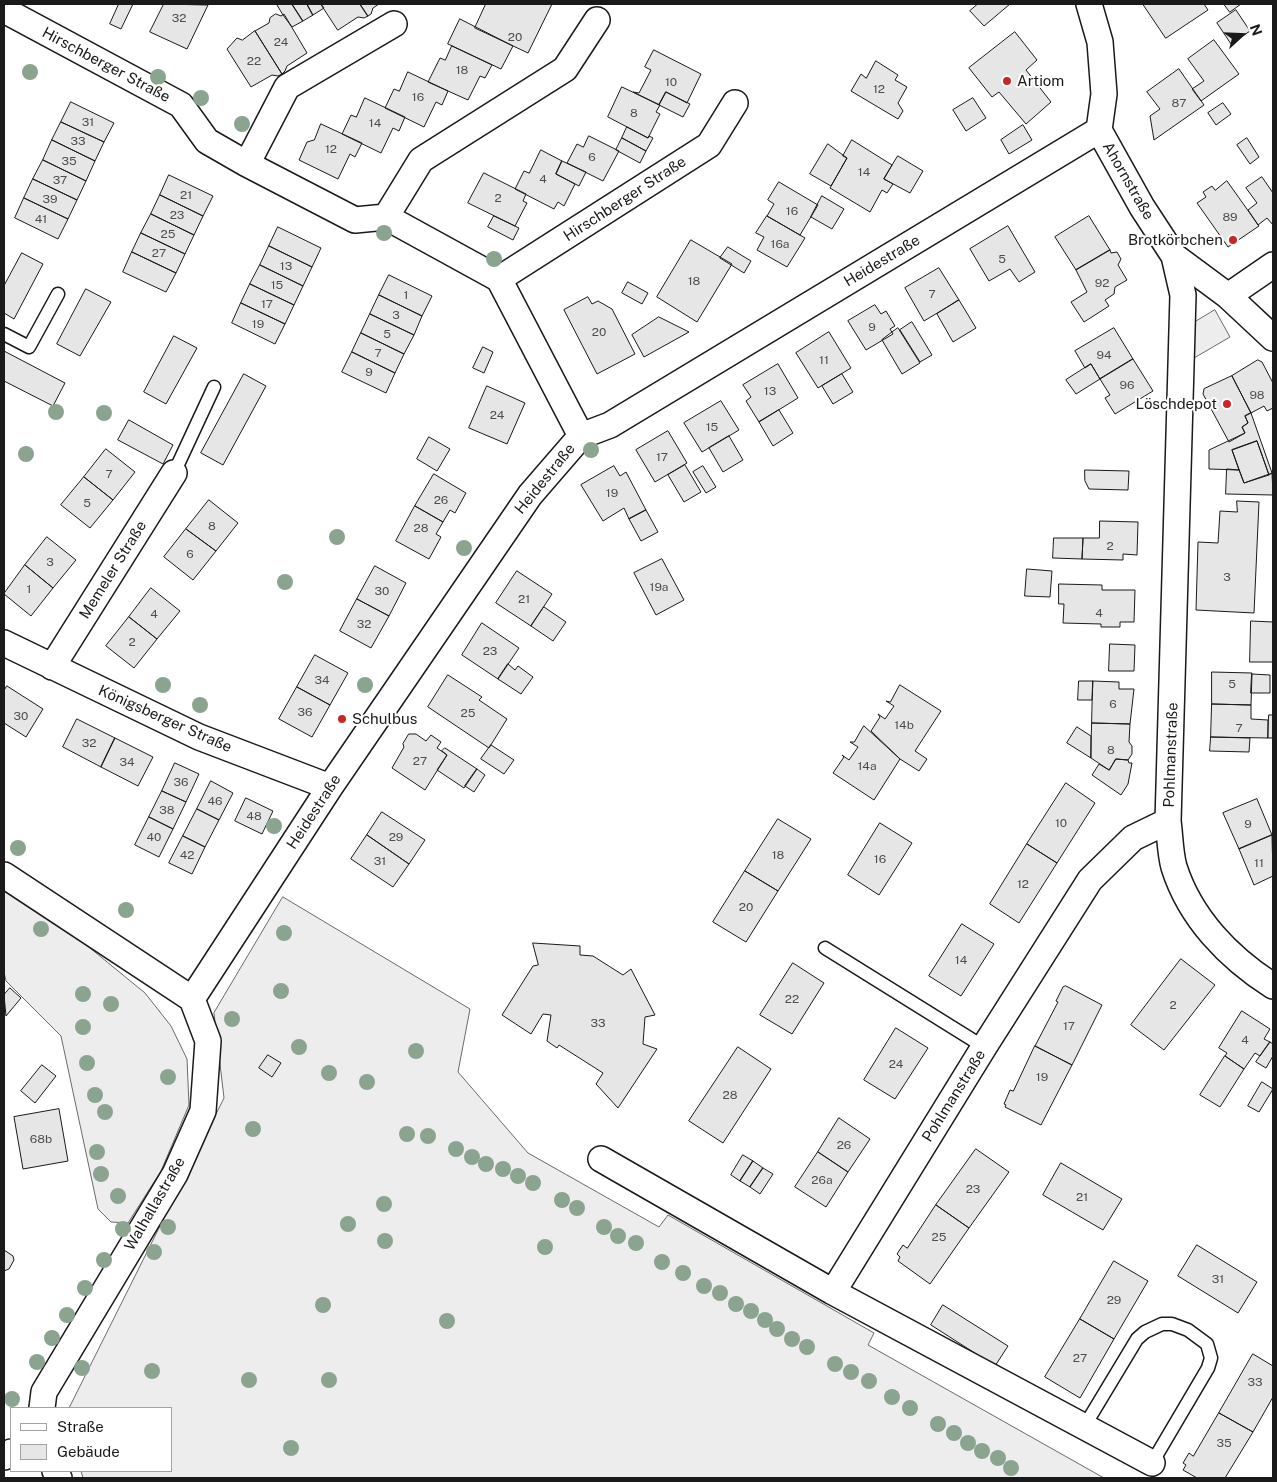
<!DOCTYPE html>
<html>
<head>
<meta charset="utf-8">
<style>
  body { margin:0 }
  #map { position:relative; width:1277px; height:1482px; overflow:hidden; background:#fff; font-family:"Public Sans",sans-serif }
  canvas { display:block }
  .frame { position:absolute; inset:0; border:5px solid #1a1a1a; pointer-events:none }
  .legend { position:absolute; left:10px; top:1407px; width:162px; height:65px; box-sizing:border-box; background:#fff; border:1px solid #a3a3a3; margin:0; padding:6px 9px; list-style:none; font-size:15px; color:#1a1a1a }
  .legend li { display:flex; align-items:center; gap:10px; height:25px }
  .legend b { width:25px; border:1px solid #a3a3a3 }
  .north { position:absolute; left:1217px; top:10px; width:50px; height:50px; -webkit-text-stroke:4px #fff; paint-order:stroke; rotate:70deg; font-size:14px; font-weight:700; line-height:20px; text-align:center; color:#1a1a1a }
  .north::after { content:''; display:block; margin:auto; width:18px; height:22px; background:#1a1a1a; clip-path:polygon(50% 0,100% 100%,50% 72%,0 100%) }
</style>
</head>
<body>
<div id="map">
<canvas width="1277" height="1482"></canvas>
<div class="frame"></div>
<ul class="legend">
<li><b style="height:6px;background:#fff"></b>Straße</li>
<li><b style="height:14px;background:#e6e6e6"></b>Gebäude</li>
</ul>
<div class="north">N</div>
</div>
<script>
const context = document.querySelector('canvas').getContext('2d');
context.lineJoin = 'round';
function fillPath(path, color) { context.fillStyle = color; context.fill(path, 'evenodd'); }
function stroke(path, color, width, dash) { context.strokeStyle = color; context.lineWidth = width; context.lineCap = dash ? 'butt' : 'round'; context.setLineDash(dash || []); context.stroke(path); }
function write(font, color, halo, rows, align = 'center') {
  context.font = font + ' "Public Sans",sans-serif'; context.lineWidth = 4; context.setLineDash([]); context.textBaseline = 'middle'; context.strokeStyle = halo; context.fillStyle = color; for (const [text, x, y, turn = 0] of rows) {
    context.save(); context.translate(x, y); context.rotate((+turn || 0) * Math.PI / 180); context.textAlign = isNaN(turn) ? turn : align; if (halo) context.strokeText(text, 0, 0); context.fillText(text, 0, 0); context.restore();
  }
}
const built = new Path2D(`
  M1215,310L1230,337L1194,358L1195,322Z
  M4,890L79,939L145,993L171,1026L187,1059L189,1105L161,1171L128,1223L111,1222L98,1209L61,1036L6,981L4,972Z
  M283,897L470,1009L458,1072L528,1153L659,1227L668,1215L874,1333L868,1345L1104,1478H83L81,1471H171V1408H69L224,1098L214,1013Z`);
const building = new Path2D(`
  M119,4H133L121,29L110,24Z
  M164,4L208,5L187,49L150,32Z
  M279,4H292L303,21L292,27L283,15L277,5Z
  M292,4H307L313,15L303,21Z
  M307,4H321L324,8L313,15Z
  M321,4H360L368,16L364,18L358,17L338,30Z
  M360,4H379L373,8L371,14L368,16Z
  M486,4H552L528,53L475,28Z
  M978,4H1010L984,26L970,11Z
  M1143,4H1204L1208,10L1166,38Z
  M1224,4H1241L1230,12Z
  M1236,10L1250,31L1231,44L1217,23Z
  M276,14L281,16L284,14L307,53L287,66L285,71L282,74L255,31L269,23L270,18Z
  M460,19L513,46L501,69L448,44Z
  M255,31L282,74L278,76L272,75L251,87L227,49L237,38L242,40Z
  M1015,32L1037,60L1026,70L1051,102L1026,124L999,92L992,97L969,68Z
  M1214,40L1239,74L1201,101L1192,89L1204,81L1188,59Z
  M452,46L492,65L485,78L480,76L468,100L428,82L440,58L445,60Z
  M654,50L701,74L687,103L666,92L659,105L633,92L639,93L651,70L645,67Z
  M876,61L898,75L895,80L907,87L898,103L903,111L898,119L851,91L861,74L866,78Z
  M1179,69L1204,105L1154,140L1150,116L1160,109L1147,92Z
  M408,72L448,91L442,105L436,102L424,127L385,108L394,89L399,91Z
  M622,87L660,105L656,112L660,114L648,138L608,117Z
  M666,92L690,104L683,117L659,105Z
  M365,98L405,117L399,131L393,128L381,153L342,134L351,115L356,117Z
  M973,98L986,118L966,131L953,110Z
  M71,102L114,123L104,142L61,122Z
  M1223,103L1231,114L1216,125L1208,113Z
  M61,122L104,142L95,161L52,140Z
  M321,124L362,143L355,157L350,154L338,179L299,160L307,142L314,140Z
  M1023,125L1032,140L1009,154L1001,140Z
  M627,127L648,138L649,136L653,138L646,151L622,138Z
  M589,136L619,151L603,181L567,163L577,144L583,147Z
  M622,138L646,151L640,163L616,150Z
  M1247,138L1259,157L1250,164L1237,145Z
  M52,140L95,161L86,181L43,160Z
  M852,140L892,165L884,179L893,184L887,193L882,190L870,212L830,188L847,158L843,156Z
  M828,144L847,158L831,186L810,174Z
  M541,150L562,161L556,174L575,184L564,206L558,202L554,209L515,189L524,171L529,173Z
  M898,156L923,171L910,193L884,179Z
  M43,160L86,181L77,200L33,179Z
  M562,161L586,172L579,186L556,174Z
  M484,173L526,194L523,201L527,203L515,226L468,203Z
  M169,175L213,196L203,216L160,195Z
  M1262,177L1273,193V225L1267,218L1258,225L1248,210L1257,203L1246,188Z
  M33,179L77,200L68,219L24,198Z
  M1227,181L1259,226L1228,247L1197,203L1206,197L1203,192L1212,186L1215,190Z
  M779,182L818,205L800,235L767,216L774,204L768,200Z
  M160,195L203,216L194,235L151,214Z
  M822,196L844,209L832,229L811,217Z
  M24,198L68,219L58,239L15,218Z
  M151,214L194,235L185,254L141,233Z
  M494,216L519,228L513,240L488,227Z
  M767,216L805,238L787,267L757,250L764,237L756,233Z
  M1089,216L1110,250L1076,270L1055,237Z
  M1008,226L1035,272L1019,282L1010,269L989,281L970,249Z
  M278,227L321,248L312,267L269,246Z
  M141,233L185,254L176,273L132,252Z
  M691,240L732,264L697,322L657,297Z
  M269,246L312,267L303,286L260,265Z
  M728,247L751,261L744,273L720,258Z
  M1110,250L1111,253L1117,252L1121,259L1118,265L1127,280L1115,287L1114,294L1105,300L1109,306L1084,322L1071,302L1087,292L1076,270Z
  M132,252L176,273L166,292L123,272Z
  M22,253L43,264L14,319L4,313V286Z
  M260,265L303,286L294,305L250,284Z
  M939,268L959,300L924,321L905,288Z
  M389,275L432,296L422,316L379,295Z
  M628,282L648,293L642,304L622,293Z
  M250,284L294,305L285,324L241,303Z
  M86,289L111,302L80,356L57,344Z
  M379,295L422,316L414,335L370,314Z
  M588,297L592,304L598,301L612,309L635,354L597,374L564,310Z
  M959,300L976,328L953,342L937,314Z
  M241,303L285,324L275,344L232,323Z
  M875,305L881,314L886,311L895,326L890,329L893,334L866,350L848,321Z
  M370,314L414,335L404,354L361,333Z
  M659,317L689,332L644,357L632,335Z
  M912,322L932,355L920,362L900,330Z
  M898,328L920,363L902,374L882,340Z
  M1114,328L1133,359L1100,379L1091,364L1085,368L1075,351Z
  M829,332L851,368L818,388L796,353Z
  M361,333L404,354L395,373L352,352Z
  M174,336L197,348L166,404L144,392Z
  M483,347L493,352L484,373L473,368Z
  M4,351L65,383L53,406L4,381Z
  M352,352L395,373L386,393L342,372Z
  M1133,359L1153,391L1115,414L1105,398L1110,395L1100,379Z
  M1258,360L1262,362L1273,383V408L1267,411L1264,406L1251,413L1232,376Z
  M778,364L798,398L759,422L746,401L751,397L743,385Z
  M1091,364L1100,379L1076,394L1066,380Z
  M244,374L266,386L223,465L201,453Z
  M842,374L853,392L833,404L822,386Z
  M1232,376L1251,413L1245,416L1248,423L1242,427L1245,433L1229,442L1203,394L1204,389Z
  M487,386L525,403L507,444L469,428Z
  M721,401L739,430L702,452L684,423Z
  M779,410L793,433L773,446L759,422Z
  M1251,413L1272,473L1269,475L1257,441L1232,450L1239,470L1209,469V450L1245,433L1242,427L1248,423L1245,416Z
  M129,420L173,445L163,464L118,440Z
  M668,431L687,463L655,482L636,450Z
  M729,436L743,460L723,472L709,448Z
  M429,437L450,449L437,471L417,459Z
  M1257,441L1269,475L1244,483L1232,450Z
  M106,449L135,472L113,500L84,477Z
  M685,465L701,492L684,502L668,475Z
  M614,466L620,476L626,472L646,510L629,519L624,508L603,521L581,485Z
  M703,466L716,487L706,493L693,472Z
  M1227,469L1239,470L1244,483L1272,473L1273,495L1226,494Z
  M1085,470L1129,471L1128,490L1089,489L1085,481Z
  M434,474L466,493L455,513L450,510L443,522L415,506Z
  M84,477L113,500L90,528L61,505Z
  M209,500L238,523L216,551L186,529Z
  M1237,501L1259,502L1254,613L1196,610L1198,542L1218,543L1220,511L1237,512Z
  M415,506L443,522L436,534L441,537L429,559L396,541Z
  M646,510L658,532L641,541L629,519Z
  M1100,521L1138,522L1137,555L1123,554V560L1082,559L1083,538H1099Z
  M186,529L216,551L193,580L164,557Z
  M47,537L76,560L53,588L25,565Z
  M1054,538H1083L1082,559L1053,558Z
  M662,559L684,600L656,615L634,573Z
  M25,565L53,588L31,616L4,594Z
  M375,566L406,583L389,616L357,599Z
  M1027,569L1052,571L1050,597L1025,596Z
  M517,571L552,594L531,626L496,603Z
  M1059,584L1102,585V590H1135L1134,622H1120V627H1101V624L1063,623L1064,604H1059Z
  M151,588L180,611L157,639L129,617Z
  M357,599L389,616L371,648L340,631Z
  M544,607L566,622L553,641L531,626Z
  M129,617L157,639L134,668L106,646Z
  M1251,621L1273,622V662H1250Z
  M482,623L519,648L498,679L462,655Z
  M1110,644L1135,645L1134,671H1109Z
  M315,655L348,673L330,705L297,687Z
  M508,664L515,670L518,666L533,677L521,694L498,679Z
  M1212,672L1252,673L1251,705L1212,704Z
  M1252,674L1270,675V693H1251Z
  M448,675L482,697L479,700L507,719L489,748L428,707Z
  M1079,681H1093L1092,700H1078Z
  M1093,681L1119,682V689H1134L1130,724L1092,723Z
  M900,685L941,711L915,751L927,759L919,771L900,759L871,731L880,717L878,714L885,719L894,706L886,701L890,702Z
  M7,686L43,709L26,737L4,723V691Z
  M297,687L330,705L312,737L279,719Z
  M1212,704L1251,705V719L1268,720V738L1211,737Z
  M1269,715H1273V738H1268Z
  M77,719L115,738L101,767L63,747Z
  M1092,723L1130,724L1129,742L1132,746V754L1128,760L1116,759L1109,770L1091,758Z
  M864,726L900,759L874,800L833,773L844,757L842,755L849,760L858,747L850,742H854Z
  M1077,727L1091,736V758L1067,743Z
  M409,734H416L426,741L431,735L441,742L437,748L447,755L425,790L392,768L404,747L403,744Z
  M1211,737L1250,738L1249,752L1210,751Z
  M115,738L153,757L138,786L101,767Z
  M491,745L514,760L504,774L481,759Z
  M445,748L477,769L464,788L437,770L447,755L442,751Z
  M1116,759L1128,760L1129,763H1132L1128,784L1121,795L1092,775L1099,764L1109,770Z
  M175,763L199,774L186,802L162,791Z
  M477,769L485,775L474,792L465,786Z
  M211,781L233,793L219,820L197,809Z
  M1066,783L1095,803L1057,863L1027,844Z
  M162,791L186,802L173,829L149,817Z
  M246,798L273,811L262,834L235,821Z
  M1257,799L1272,835L1239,849L1223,813Z
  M197,809L219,820L205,847L183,836Z
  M382,812L425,840L409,864L367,835Z
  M149,817L173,829L159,857L135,845Z
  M778,819L811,839L778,891L745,871Z
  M880,823L912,843L879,895L848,875Z
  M367,835L409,864L393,887L351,859Z
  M1272,835L1273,876L1254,885L1239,849Z
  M183,836L205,847L192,874L169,863Z
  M1027,844L1057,863L1019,923L990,904Z
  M745,871L778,891L746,942L713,922Z
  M962,924L994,944L961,996L929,976Z
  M533,943L580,946V955L593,956L623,975L631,969L655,1015L645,1017L643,1044L657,1049L618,1108L596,1084L603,1073L559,1045L557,1048L547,1041L551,1015L543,1014L531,1034L502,1015L533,966L538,965Z
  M1181,959L1215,985L1164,1050L1131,1025Z
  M793,963L824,983L792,1034L760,1015Z
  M1066,986L1102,1005L1072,1065L1035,1046L1058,1002L1056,1001L1063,987Z
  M10,988L21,998L6,1016L4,995Z
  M1242,1011L1270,1029L1264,1039L1270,1042L1260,1056L1255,1053L1244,1069L1225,1056L1227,1053L1219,1048Z
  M896,1028L928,1048L895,1099L864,1080Z
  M1270,1042L1273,1044V1056L1266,1068L1256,1062Z
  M1035,1046L1072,1065L1041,1125L1005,1107L1006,1105L1004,1104L1010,1090L1013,1091Z
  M738,1047L771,1069L723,1143L689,1121Z
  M268,1055L281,1063L272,1077L259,1068Z
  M1225,1056L1244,1069L1220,1107L1200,1095Z
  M42,1065L56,1076L35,1103L21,1091Z
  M1262,1082L1273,1089L1259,1112L1248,1106Z
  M59,1109L68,1161L23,1169L14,1117Z
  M839,1118L870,1139L848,1172L818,1152Z
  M976,1149L1009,1172L969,1228L936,1205Z
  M818,1152L848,1172L826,1207L795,1187Z
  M743,1155L753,1161L740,1181L731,1175Z
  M753,1161L763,1168L750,1187L740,1181Z
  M1061,1163L1122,1199L1103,1230L1043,1195Z
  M763,1168L773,1174L760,1194L750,1187Z
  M936,1205L969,1228L930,1284L898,1261L900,1257L897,1254L903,1245L907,1248Z
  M1197,1245L1257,1282L1238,1313L1178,1276Z
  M4,1250L13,1256L14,1260L9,1269L4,1271Z
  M1114,1261L1148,1281L1114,1339L1080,1319Z
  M943,1305L1008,1346L995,1366L931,1325Z
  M1080,1319L1114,1339L1080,1398L1045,1377Z
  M1253,1354L1273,1366V1397L1253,1432L1219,1413Z
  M1219,1413L1253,1432L1225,1478H1197L1183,1470L1186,1465L1183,1463L1189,1453L1193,1456Z`);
const lane = new Path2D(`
  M4,334L29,347L58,294
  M174,473L214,387
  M825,948L984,1047
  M1084,1427L1137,1339L1145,1332L1162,1324H1172L1188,1330L1207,1344L1211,1358L1208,1368L1152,1463`);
const street = new Path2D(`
  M1089,4L1100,42L1104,94L1099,130L1142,207L1174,256L1228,296L1273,338
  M4,10L181,105L207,141L247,164L355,220L386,217L499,279L581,436
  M247,164L287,87L394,24
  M386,217L421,160L565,69L597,20
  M1174,256L1183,295L1168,821C1170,835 1170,853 1174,867C1190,918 1229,958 1273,986
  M499,279L709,145L735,103
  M1228,296L1273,265
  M4,643L199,737L330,787
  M52,667L174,473
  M4,875L192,999L208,1041L203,1111L175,1174L44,1392L42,1408
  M192,999L330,787L530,495L581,436L610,425L1099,130
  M601,1159L833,1292L1152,1463
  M833,1292L984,1047L1090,880L1133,838L1168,821
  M4,1457L11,1452
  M55,1471L59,1478`);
const trees = [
  [30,72],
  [158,77],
  [201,98],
  [242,124],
  [384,233],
  [494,259],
  [56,412],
  [104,413],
  [591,450],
  [26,454],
  [337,537],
  [464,548],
  [285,582],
  [163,685],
  [365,685],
  [200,705],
  [274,826],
  [18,848],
  [126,910],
  [41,929],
  [284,933],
  [281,991],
  [83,994],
  [111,1004],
  [232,1019],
  [83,1027],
  [299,1047],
  [416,1051],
  [87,1063],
  [329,1073],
  [168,1077],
  [367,1082],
  [95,1095],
  [105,1112],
  [253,1129],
  [407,1134],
  [428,1136],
  [456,1149],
  [97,1152],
  [472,1157],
  [486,1164],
  [503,1169],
  [101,1174],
  [518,1176],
  [533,1183],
  [118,1196],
  [562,1200],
  [384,1204],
  [577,1208],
  [348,1224],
  [168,1227],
  [604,1227],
  [123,1229],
  [618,1236],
  [385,1241],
  [636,1243],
  [545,1247],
  [154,1252],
  [104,1260],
  [662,1262],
  [683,1273],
  [704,1286],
  [85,1288],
  [720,1293],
  [736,1304],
  [323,1305],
  [751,1311],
  [67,1315],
  [765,1320],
  [447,1321],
  [777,1329],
  [52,1338],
  [792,1339],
  [807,1347],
  [37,1362],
  [835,1364],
  [82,1368],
  [152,1371],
  [851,1372],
  [249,1380],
  [329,1380],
  [869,1381],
  [892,1397],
  [12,1399],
  [910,1408],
  [938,1424],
  [954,1433],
  [968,1443],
  [291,1448],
  [982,1451],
  [998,1458],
  [1011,1468]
];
const markers = [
  [1007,81,5,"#c62828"],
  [1233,240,5,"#c62828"],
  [1227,404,5,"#c62828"],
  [342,719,5,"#c62828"]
];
const numberNames = [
  ["32",179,18],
  ["20",515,37],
  ["24",281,42],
  ["22",254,61],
  ["18",462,70],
  ["10",671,82],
  ["12",879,89],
  ["16",418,97],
  ["87",1179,103],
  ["8",634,113],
  ["31",88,122],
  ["14",375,123],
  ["33",78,141],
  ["12",331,149],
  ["6",592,157],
  ["35",69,161],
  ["14",864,172],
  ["4",543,179],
  ["37",60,180],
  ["21",186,195],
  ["2",498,198],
  ["39",50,199],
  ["16",792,211],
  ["23",177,215],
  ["89",1230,217],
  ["41",41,219],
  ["25",168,234],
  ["16a",780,244],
  ["27",159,253],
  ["5",1002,259],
  ["13",286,266],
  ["18",694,281],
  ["92",1102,283],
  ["15",277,285],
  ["7",932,294],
  ["1",406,295],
  ["17",267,304],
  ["3",396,315],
  ["19",258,324],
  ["9",872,327],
  ["20",599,332],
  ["5",387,334],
  ["7",378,353],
  ["94",1104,355],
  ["11",824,360],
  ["9",369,372],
  ["96",1127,385],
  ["13",770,391],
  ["98",1257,395],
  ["24",497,415],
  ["15",712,427],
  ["17",662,457],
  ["7",109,474],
  ["19",612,493],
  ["26",441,500],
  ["5",87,503],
  ["8",212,526],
  ["28",421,528],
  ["2",1110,546],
  ["6",190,554],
  ["3",50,562],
  ["3",1227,577],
  ["19a",659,587],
  ["1",29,589],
  ["30",382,591],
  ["21",524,599],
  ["4",1099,613],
  ["4",154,614],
  ["32",364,624],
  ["2",132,642],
  ["23",490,651],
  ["34",322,680],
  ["5",1232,684],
  ["6",1113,704],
  ["36",305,712],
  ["25",468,713],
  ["30",21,716],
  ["14b",904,725],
  ["7",1239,728],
  ["32",89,743],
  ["8",1111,750],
  ["27",420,761],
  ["34",127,762],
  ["14a",867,766],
  ["36",181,782],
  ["46",215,801],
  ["38",167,810],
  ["48",254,816],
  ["10",1061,823],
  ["9",1248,824],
  ["40",154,837],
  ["29",396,837],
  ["42",187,855],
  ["18",778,855],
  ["16",880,859],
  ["31",380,861],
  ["11",1259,863],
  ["12",1023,884],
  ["20",746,907],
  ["14",961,960],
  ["22",792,999],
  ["2",1173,1005],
  ["33",598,1023],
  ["17",1069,1026],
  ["4",1245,1040],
  ["24",896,1064],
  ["19",1042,1077],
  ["28",730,1095],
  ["68b",41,1139],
  ["26",844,1145],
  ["26a",822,1180],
  ["23",973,1189],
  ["21",1082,1197],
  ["25",939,1237],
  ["31",1218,1279],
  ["29",1114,1300],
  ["27",1080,1358],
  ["33",1255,1382],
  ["35",1224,1443]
];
const streetNames = [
  ["Hirschberger Straße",106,65,28],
  ["Ahornstraße",1128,181,60],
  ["Hirschberger Straße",625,199,-33],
  ["Heidestraße",882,261,-31],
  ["Heidestraße",545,479,-51],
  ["Memeler Straße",113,570,-58],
  ["Königsberger Straße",165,719,24],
  ["Pohlmanstraße",1171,755,-88],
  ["Heidestraße",314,812,-57],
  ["Pohlmanstraße",954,1096,-58],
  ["Walhallastraße",155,1204,-60]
];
const poiNames = [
  ["Artiom",1017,81],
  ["Brotkörbchen",1223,240,"right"],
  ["Löschdepot",1217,404,"right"],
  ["Schulbus",352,719]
];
fillPath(built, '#ededed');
stroke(built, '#6a6a6a', 1);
fillPath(building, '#e6e6e6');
stroke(building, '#1a1a1a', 1);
stroke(lane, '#1a1a1a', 15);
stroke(street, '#1a1a1a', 28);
stroke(lane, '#fff', 12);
stroke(street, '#fff', 25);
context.fillStyle = '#8aa48f';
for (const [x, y] of trees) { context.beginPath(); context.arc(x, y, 8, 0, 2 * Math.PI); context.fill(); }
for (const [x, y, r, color] of markers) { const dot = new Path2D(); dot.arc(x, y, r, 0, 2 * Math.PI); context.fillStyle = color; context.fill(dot); stroke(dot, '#fff', 2); }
write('12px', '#4d4d4d', null, numberNames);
write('15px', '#1a1a1a', '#fff', streetNames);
write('15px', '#1a1a1a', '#fff', poiNames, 'left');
</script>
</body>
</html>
